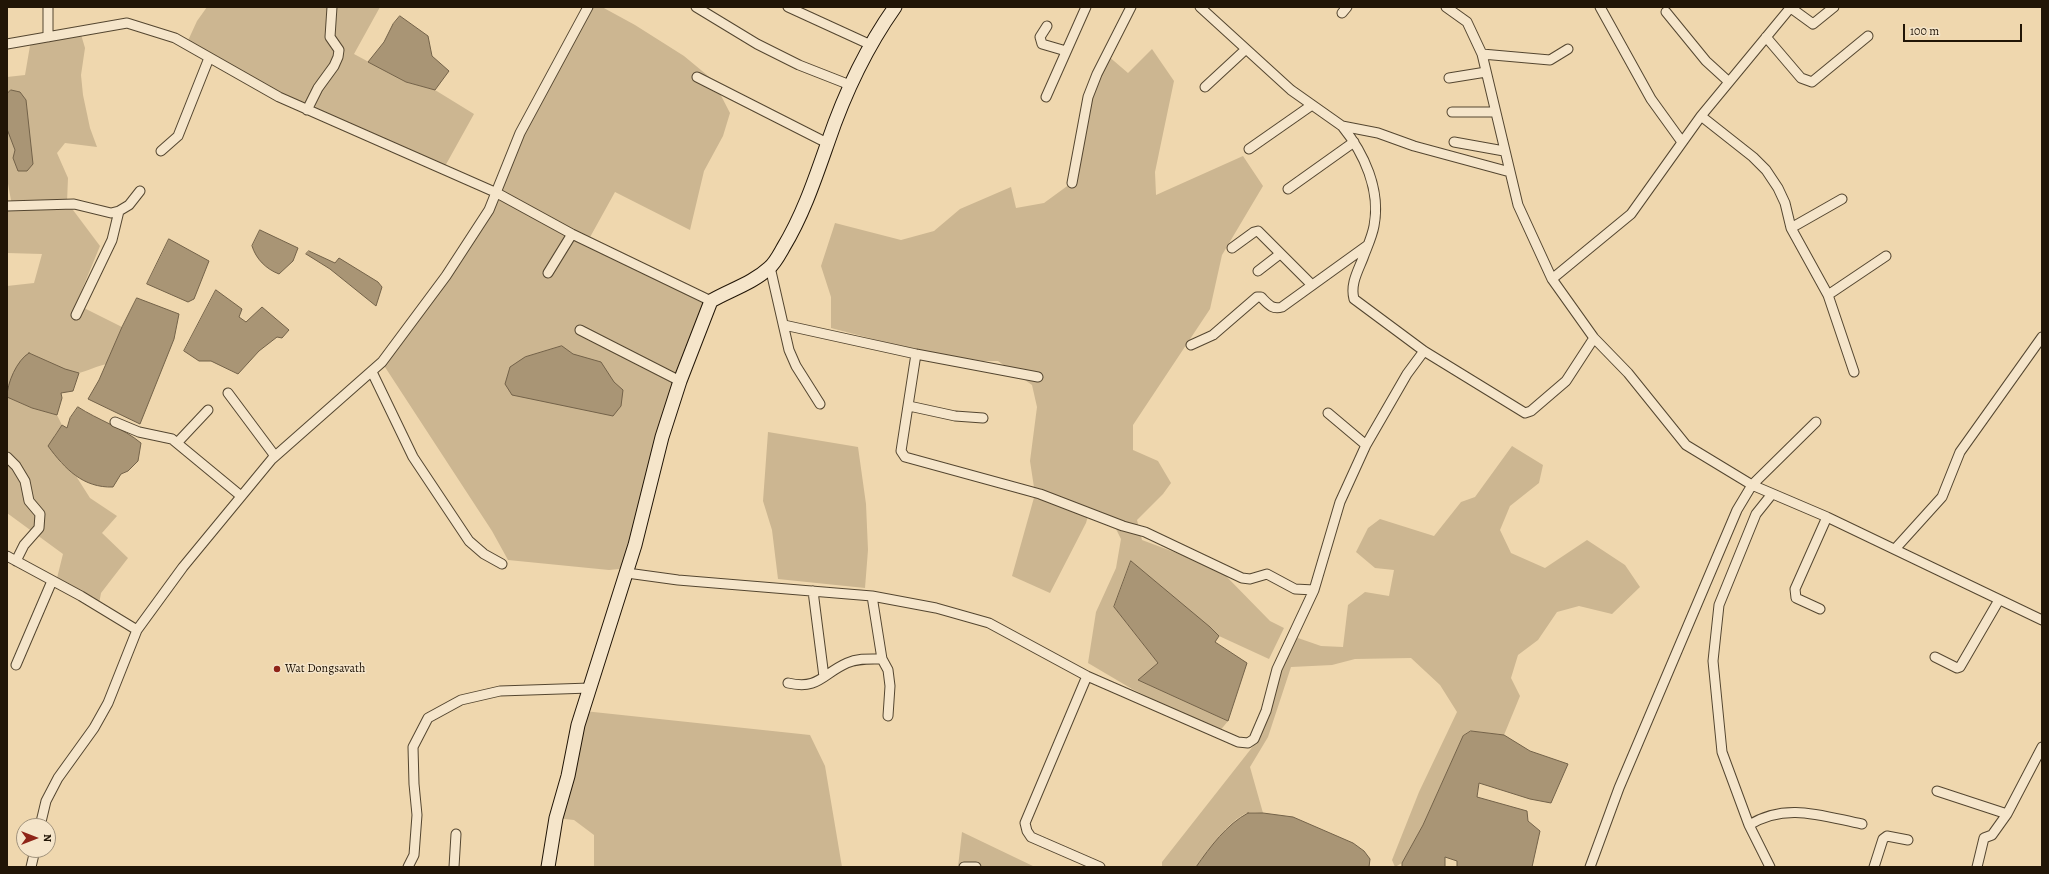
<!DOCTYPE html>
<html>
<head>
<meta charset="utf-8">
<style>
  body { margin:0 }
  #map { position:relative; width:2049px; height:874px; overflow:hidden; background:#efd7ae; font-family:Alegreya,serif }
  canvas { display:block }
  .frame { position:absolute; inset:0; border:8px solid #211506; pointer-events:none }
  .north { position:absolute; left:16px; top:818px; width:40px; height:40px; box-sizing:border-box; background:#f5e5ca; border:1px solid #a0927c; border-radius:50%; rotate:90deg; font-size:11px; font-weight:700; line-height:16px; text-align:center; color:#211506 }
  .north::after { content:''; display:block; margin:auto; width:14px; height:18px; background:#8f2418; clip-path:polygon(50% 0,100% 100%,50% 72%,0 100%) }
  .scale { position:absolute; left:1903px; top:24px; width:119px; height:18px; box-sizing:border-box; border:2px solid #211506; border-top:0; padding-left:5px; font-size:12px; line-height:14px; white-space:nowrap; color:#211506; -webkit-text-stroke:3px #f5e5ca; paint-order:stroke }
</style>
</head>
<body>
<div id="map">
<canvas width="2049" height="874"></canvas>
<div class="frame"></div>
<div class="north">N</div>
<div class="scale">100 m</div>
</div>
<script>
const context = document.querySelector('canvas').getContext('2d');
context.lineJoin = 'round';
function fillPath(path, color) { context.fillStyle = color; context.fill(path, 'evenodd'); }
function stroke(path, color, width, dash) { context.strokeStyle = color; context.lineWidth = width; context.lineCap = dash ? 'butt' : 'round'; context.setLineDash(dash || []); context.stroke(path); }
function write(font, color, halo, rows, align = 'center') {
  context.font = font + ' Alegreya,serif'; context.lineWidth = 3; context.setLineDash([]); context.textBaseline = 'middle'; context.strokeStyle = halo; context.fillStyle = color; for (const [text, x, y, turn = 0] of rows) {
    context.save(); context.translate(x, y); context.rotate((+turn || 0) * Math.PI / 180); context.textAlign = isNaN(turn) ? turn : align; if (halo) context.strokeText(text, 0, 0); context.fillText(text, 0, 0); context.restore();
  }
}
const green = new Path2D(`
  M207,7H380L354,54L406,82L435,90L474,114L444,168L279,93L186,45L197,21Z
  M590,7H602L635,25L684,56L713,80L730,113L723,136L704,171L690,230L615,192L589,239L713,301L663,439L629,568L609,570L508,560L492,531L383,364L500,195L524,136Z
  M80,31L85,48L81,75L83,95L90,128L97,147L65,143L57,153L68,178L67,202L100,246L76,304L122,327L107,364C99,365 85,372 79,373C68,373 41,358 29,353L12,377L7,389V286L34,283L42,254L7,253V206H12L7,178V77L25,75L31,40Z
  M1152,49L1174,81L1155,172L1156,195L1243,156L1263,186L1222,255L1210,309L1133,425V450L1158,461L1171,483L1163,494L1137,520L1142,540L1182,555L1224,574L1270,621L1284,628L1269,659L1219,636L1131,561L1114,607L1158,663L1138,680L1228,721L1219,732L1132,689L1088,663L1096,612L1116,568L1121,539L1113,523L1088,516L1086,523L1050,593L1012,576L1035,494L1030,461L1037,407L1032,385L998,361H982L911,349L831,328V297L821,266L835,223L901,240L934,231L960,209L1011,187L1016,208L1044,203L1070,184L1085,108L1107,55L1128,73Z
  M7,397L32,408L57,415L62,425L54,436L60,462L76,476L90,498L117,516L102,533L128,558L101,593L99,604L56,582L63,554L7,513Z
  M768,432L858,447L866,504L868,550L865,588L778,579L772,530L763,501Z
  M1512,446L1543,465L1539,483L1510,506L1500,530L1511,553L1545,568L1587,540L1625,565L1640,587L1612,614L1579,606L1557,612L1538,640L1518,655L1511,678L1520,696L1504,735L1471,731L1463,736L1423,825L1402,863L1395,867L1392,860L1419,792L1457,712L1440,685L1411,658L1355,659L1332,665L1291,667L1268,737L1250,767L1263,813C1258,813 1252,812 1247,813C1229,820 1207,851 1196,867H1162V862L1254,745L1282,662L1295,637L1321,646L1343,647L1348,605L1365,592L1389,596L1394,570L1375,568L1356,552L1368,528L1380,519L1434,536L1461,502L1475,497Z
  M584,711L810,735L825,766L842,867H594V835L574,820L556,818Z
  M962,832L1035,867H958Z`);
const water = new Path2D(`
  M400,16L428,36L432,56L449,71L435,90L406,82L368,62L384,42L393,24Z
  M11,90L20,92L26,100L33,164L27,171H18L13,158L15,150L7,129V94Z
  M260,230L298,248L293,261L279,274C266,269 256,259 252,246Z
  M169,239L209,261L194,299L188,302L147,284Z
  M309,251L335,263L339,258L378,282L382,287L376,306L330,269L306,254Z
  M216,290L242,309L239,317L246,322L262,307L289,330L282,338L277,337L259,351L238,374L211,361H199L184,351Z
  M137,298L179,314L174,339L140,424L88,399L99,380L122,327Z
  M562,346L573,354L601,362L614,382L623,390L621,406L613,416L512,395L505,384L510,367L525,357Z
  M29,353L65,369L79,373L73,391L61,393L62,398L57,415L32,408L7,397C7,383 17,360 29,353Z
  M78,407C98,420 123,428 141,443L138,461L128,471L121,474L113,487C83,488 65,469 48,446L62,425L67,428L70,418Z
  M1131,561L1210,627L1219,636L1215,642L1247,663L1228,721L1138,680L1158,663L1114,607Z
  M1471,731L1504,735L1530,751L1568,764L1551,803L1530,799L1479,783L1477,797L1527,811L1528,821L1540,831L1532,867H1457V861L1445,857V867H1402V863L1423,825L1463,736Z
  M1248,813H1263L1293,817L1353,843L1364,851L1370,859L1369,867H1196C1210,847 1227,824 1248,813Z`);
const street = new Path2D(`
  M696,7L757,44L799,65L850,85
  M788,7L871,45
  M1200,7L1291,90L1342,126L1378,133L1414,146L1510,172
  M1446,7L1467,22L1482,54L1518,205L1552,279L1594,338L1628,373L1686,445L1752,485L1827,517L2042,620
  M1600,7L1651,99L1682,142
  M1791,8L1813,24L1834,7
  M1666,12L1706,61L1729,82
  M1342,13L1347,7
  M1047,26L1040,37L1042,44L1066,51
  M48,37V7
  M1766,37L1801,78L1812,82L1868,36
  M7,44L127,23L175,38L279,97L497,193L572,234L711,301
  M1482,54L1550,60L1568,49
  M697,77L827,143
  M1449,78L1486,72
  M1205,87L1245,50
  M1046,97L1086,7
  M307,110L318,88L334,66L338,57L339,50L330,37L332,7
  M1452,112H1495
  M1701,116L1753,157L1766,170L1778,188L1785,203L1791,228L1828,295L1854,372
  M1342,126C1364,153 1381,190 1374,226C1372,237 1367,247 1363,258C1358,271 1350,284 1354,299L1424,351L1525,413L1531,411L1566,381L1594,338
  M1454,142L1504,151
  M1249,149L1312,105
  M161,151L178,136L209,58
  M1072,183L1088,97L1097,74L1131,7
  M1288,189L1354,142
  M7,206L74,204L111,213L119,211L129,205L140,191
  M1791,228L1842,199
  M1232,248L1254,232L1258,231L1312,285
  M770,267L789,350L796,366L820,404
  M1258,271L1280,254
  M548,273L572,234
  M1552,279L1631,214L1701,116L1791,7
  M1828,295L1886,256
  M76,315L112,240L119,211
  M784,325L916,354L1038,377
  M580,330L680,381
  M1191,345L1213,335L1257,297H1261C1268,304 1272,310 1282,307L1368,245
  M916,354L901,451L905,457L1040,494L1123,526L1145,532L1242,578L1250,579L1267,574L1295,589L1314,590
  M372,372L413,457L469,541L484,554L502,564
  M228,393L275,456
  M909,406L955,416L983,418
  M1328,413L1366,445
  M115,422L139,432L172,439L241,496
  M177,443L208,410
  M7,457L16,466L25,481L29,501L40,514L39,528L24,545L16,561
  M1895,549L1942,497L1960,452L2042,337
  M7,556L81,596L137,630
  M627,573L678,580L872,596L936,608L989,623L1087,676L1238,742L1248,743L1254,739L1266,711L1277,669L1314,590L1340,502L1366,445L1407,374L1424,351
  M813,591L824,677
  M872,596L882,659L888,670L890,686L888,716
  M1820,609L1796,598L1795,589L1827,517
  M1935,657L1957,668L1960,667L1999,600
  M16,665L52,581
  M1087,676L1025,823L1027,831L1031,837L1100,867
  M788,683C819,690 822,674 847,663C858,658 870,659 882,659
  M1937,791L2007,814L2042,747
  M1749,825C1786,802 1822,816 1862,824
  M40,826L46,801L58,778L94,728L108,703L137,630L183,567L272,459L382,362L446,276L489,210L520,133L588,7
  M31,867L35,850
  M408,867L414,855L417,815L414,784L413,747L428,718L461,700L500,691L590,688
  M454,867L456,834
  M964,867H976
  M1590,867L1619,788L1737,510L1752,485L1816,422
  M1770,867L1749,825L1722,752L1713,661L1719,605L1756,514L1772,494
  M1874,867L1883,839L1887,836L1908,840
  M1977,867L1984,838L1992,835L2007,814`);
const secondary = new Path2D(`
  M548,867L556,818L568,776L578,725L635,545L662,437L680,381L711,301C730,290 753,283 769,268C775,263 779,255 783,248C803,215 815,179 828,142C844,95 866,48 895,7`);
const markers = [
  [277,669,4,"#8f2418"]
];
const poiNames = [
  ["Wat Dongsavath",285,669]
];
fillPath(green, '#ccb691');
fillPath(water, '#a99575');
stroke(water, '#736249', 1);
stroke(street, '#544630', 11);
stroke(secondary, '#211506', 15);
stroke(street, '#f5e5ca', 9);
stroke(secondary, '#f5e5ca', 13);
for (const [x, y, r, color] of markers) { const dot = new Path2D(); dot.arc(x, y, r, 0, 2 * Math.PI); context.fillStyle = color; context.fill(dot); stroke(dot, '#f5e5ca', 1.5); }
write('12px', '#211506', '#f5e5ca', poiNames, 'left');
</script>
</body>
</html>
